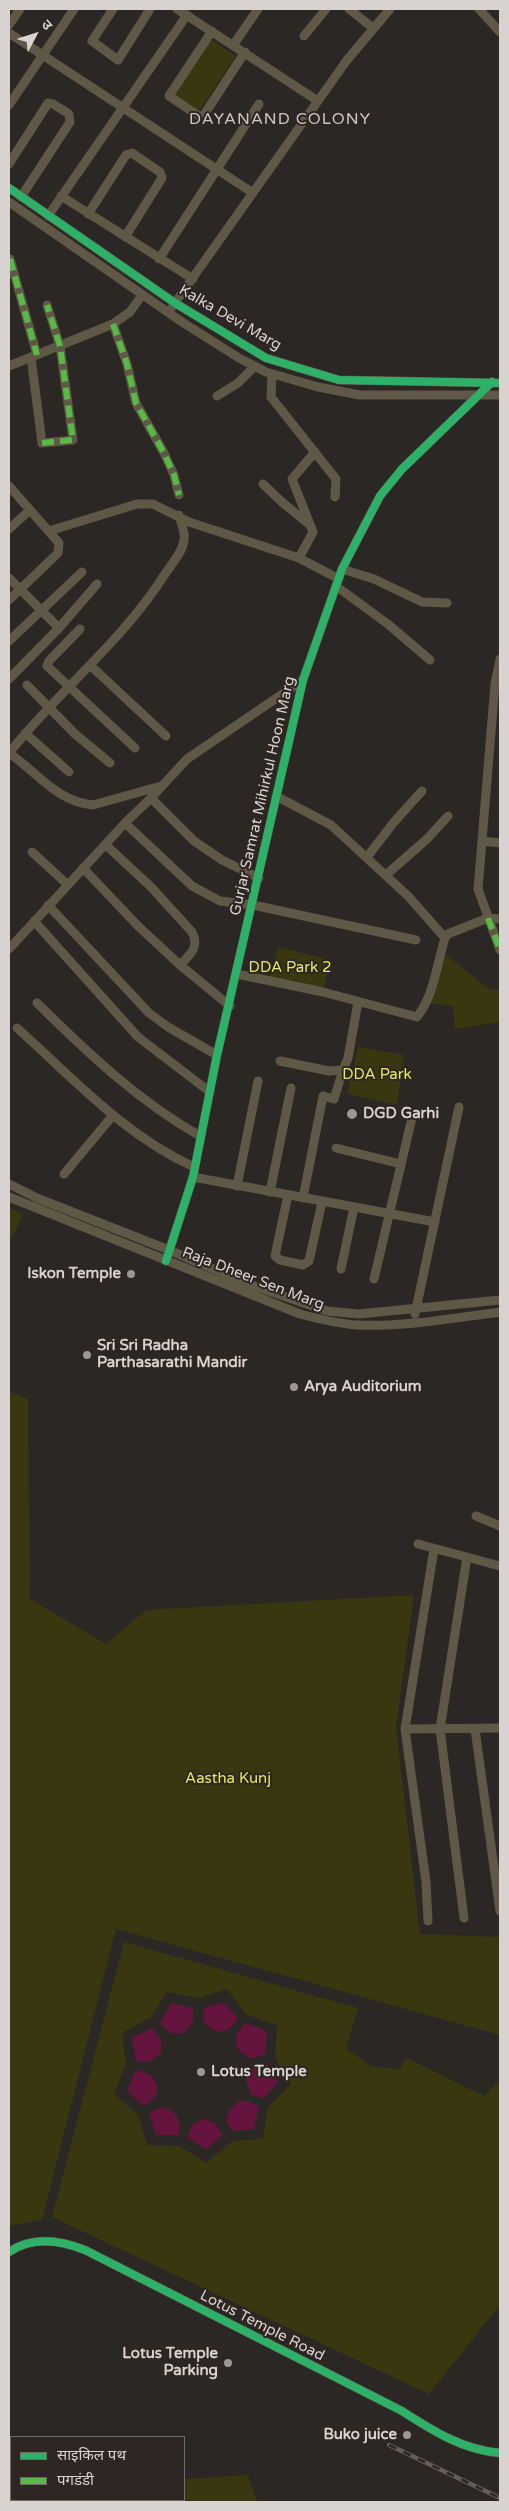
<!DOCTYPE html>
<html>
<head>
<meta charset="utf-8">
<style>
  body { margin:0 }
  #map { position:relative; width:509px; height:2511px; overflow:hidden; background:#2b2725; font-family:"Varela Round","Noto Sans Devanagari",sans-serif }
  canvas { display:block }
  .frame { position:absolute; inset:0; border:10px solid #d8d3d0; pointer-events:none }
  .legend { position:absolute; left:10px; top:2436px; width:175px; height:65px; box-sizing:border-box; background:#2d2623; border:1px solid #716b68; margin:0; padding:6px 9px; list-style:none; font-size:15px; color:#d8d3d0 }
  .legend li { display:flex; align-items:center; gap:10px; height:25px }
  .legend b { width:25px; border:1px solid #716b68 }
  .north { position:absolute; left:10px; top:10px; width:50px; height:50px; -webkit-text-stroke:4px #2d2623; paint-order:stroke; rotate:50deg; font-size:14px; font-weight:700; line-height:20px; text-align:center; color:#d8d3d0 }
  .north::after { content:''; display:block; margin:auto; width:18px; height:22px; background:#d8d3d0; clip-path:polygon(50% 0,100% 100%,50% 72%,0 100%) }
</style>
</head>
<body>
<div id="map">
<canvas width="509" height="2511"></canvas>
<div class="frame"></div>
<ul class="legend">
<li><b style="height:6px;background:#2db169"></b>साइकिल पथ</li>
<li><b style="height:6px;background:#58b947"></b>पगडंडी</li>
</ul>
<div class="north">उ</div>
</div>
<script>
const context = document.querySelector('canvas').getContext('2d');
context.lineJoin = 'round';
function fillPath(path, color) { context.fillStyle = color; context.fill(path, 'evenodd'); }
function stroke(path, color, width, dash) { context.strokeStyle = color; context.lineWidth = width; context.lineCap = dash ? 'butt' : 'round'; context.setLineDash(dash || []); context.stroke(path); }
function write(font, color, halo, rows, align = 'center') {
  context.font = font + ' "Varela Round",sans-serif'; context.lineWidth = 4; context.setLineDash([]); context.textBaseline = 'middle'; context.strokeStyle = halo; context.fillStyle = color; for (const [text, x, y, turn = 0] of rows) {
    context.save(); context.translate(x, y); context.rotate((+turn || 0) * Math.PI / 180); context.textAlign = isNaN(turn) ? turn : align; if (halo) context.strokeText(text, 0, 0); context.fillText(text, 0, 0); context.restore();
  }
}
const green = new Path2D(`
  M210,39L236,56L199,111L174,94Z
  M278,947L330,960L323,992L269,980Z
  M441,951L489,989L500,990V1022L455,1029L453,1006L426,1003Z
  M358,1047L404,1055L397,1105L347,1094Z
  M9,1207L23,1215L9,1244Z
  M9,1391L28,1399L30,1599L106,1644L146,1610L414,1595L396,1727L420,1934L500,1937V2035L116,1929L42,2220L9,2226Z
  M124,1942L358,2008L346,2048L371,2066L399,2069L407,2058L484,2096L500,2080V2305L429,2394L52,2217ZM227,1989L247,2015L277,2025L275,2057L291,2084L268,2107L263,2138L231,2142L206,2163L180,2146L147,2145L138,2115L114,2094L126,2064L122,2033L151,2017L167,1992L199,1998Z
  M248,2475L257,2502H100L107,2500H184V2479Z`);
const water = new Path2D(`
  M224,2002L238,2019L228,2030L217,2032L206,2025L203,2016L204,2008Z
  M171,2003L193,2008V2022L184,2033H170L160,2023Z
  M245,2023L267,2031L265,2054L256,2058L247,2057L237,2048L236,2036Z
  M152,2028L161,2039V2053L150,2062L136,2061L132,2038Z
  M264,2064H267L278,2082L263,2099L251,2094L246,2080L251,2069Z
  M136,2070L150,2074L158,2086L156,2096L144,2106L127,2091Z
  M239,2101H248L259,2107L254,2129L232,2131L227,2122L228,2112Z
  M161,2108C178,2109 181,2121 179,2135H156L149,2113Z
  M203,2119L215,2123L223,2135L206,2149L187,2137L193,2124Z`);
const minor = new Path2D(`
  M113,9L92,41L118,60L150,9
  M177,9L318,101
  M349,9L373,28
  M479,9L500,32
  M9,25L20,9
  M212,31L169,96L202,118L245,52
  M9,33L253,193
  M304,36L326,9
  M234,44L258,9
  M9,105L74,9
  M9,164L48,103L53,104L69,114L70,122L21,197
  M9,188L175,303L266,358L339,380L500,383
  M61,196L193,279
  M9,202L182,322L239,358L266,372L318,387L360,395H500
  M88,214L126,155L132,153L160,172L162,178L125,237
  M48,216L187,15
  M10,259L37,355
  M159,259L259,104
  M172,307L347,60L390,9
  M113,324L127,364L136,403L164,453L174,475L179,495
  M31,357L42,443L73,440L60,346L47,305
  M9,366L113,324L130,312L142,295
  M272,374L271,397L336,479L335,497
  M217,396L238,383L255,366
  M263,484L283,503L310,525
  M9,486L59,543L58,553L9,600
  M9,529L30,510
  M49,531L137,504H153L189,522L299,558L339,579
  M299,558L313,532L292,479L315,452
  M342,569L374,579L422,602L447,603
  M9,578L59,628
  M336,586L389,625L430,660
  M80,629L49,661L47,666L135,748
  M9,641L82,572
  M500,659L495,684L478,889L500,950
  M91,666L166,736
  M9,679L59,628L97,584
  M27,685L75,734L110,763
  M25,733L69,772
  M9,753C58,691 122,642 165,574C171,565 182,553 184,541C186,533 181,523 179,515
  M9,753C37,772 57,802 93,805L161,786
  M276,796L331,825L408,896L445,938
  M151,798L194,841L222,860L259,878
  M125,823L192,886L220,901L253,905L416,940
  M482,841L500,843
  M106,845L152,888L192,932C200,947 190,955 180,965
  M32,852L67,884
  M367,857L394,822L422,791
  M83,868L138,926L180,965L230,1006
  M386,875L427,839L448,816
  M48,905L149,1013L168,1027L217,1055
  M34,921L138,1037L210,1092
  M9,949L125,823L151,798L187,759L303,680
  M237,974L323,992L417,1017C434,996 437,963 445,938L448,934L488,918L500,919
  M37,1003C88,1053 138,1101 200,1136
  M17,1028C73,1078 125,1136 194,1167
  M280,1061L329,1071L343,1070L348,1058L358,1002
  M336,1148L401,1164
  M64,1174L113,1115
  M193,1177L435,1222
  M9,1184L37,1198L169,1250L251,1285L327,1311L359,1314L500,1300
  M237,1186L258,1081
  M270,1192L291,1088
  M288,1195L275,1256L280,1260L303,1265L309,1261L322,1202
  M9,1197L300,1314C319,1319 338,1324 357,1325C404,1327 454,1318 500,1312
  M303,1198L323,1096L334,1099L343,1070
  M166,1261L193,1177L217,1055L303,680L342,569L380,496L402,469L492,382
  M341,1269L354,1207
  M374,1279L412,1118
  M415,1314L459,1107
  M476,1516L500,1526
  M418,1544L500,1566
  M405,1729L500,1728
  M475,1729L500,1911
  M464,1918L440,1729L467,1557
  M428,1921L426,1882L405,1729L434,1549
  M9,2252C32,2236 60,2240 85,2250L402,2411C433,2431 463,2450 500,2453`);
const rail = new Path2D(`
  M389,2445L500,2498`);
const quiet = new Path2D(`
  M10,259L37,355
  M113,324L127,364L136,403L164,453L174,475L179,495
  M42,443L73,440L60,346L47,305
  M488,918L500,950`);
const cycleway = new Path2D(`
  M9,188L175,303L266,358L339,380L497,383
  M166,1261L193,1177L217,1055L303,680L342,569L380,496L402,469L492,382
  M9,2252C32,2236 60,2240 85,2250L402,2411C433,2431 463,2450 500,2453`);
const markers = [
  [352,1114,6,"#9b9794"],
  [131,1274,5,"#9b9794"],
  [87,1355,5,"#9b9794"],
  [294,1387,5,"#9b9794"],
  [201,2072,5,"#9b9794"],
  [228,2363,5,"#9b9794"],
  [407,2435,5,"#9b9794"]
];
const streetNames = [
  ["Kalka Devi Marg",230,318,30],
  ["Gurjar Samrat Mihirkul Hoon Marg",263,796,-77],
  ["Raja Dheer Sen Marg",253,1279,21],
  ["Lotus Temple Road",262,2326,27]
];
const parkNames = [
  ["DDA Park 2",290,968],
  ["DDA Park",377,1075],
  ["Aastha Kunj",228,1779]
];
const poiNames = [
  ["DGD Garhi",363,1114],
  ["Iskon Temple",121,1274,"right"],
  ["Sri Sri Radha",97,1346],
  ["Parthasarathi Mandir",97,1363],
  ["Arya Auditorium",304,1387],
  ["Lotus Temple",211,2072],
  ["Lotus Temple",218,2354,"right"],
  ["Parking",218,2371,"right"],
  ["Buko juice",397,2435,"right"]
];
const neighbourhoodNames = [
  ["DAYANAND COLONY",280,120]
];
fillPath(green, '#393710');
fillPath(water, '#65153d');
stroke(minor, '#605846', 9);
stroke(rail, '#655e56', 4.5);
stroke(rail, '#2d2623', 2.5, [8]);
stroke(quiet, '#58b947', 6, [12, 6]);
stroke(cycleway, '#2db169', 8);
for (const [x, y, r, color] of markers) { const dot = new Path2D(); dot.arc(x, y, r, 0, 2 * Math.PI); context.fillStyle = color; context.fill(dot); stroke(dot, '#2d2623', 2); }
write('15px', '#d8d3d0', '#2d2623', streetNames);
write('15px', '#eae85e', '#2d2623', parkNames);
write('bold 15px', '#d8d3d0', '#2d2623', poiNames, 'left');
context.letterSpacing = '1px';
write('16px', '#d0c7c2', '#2d2623', neighbourhoodNames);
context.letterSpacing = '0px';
</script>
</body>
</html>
